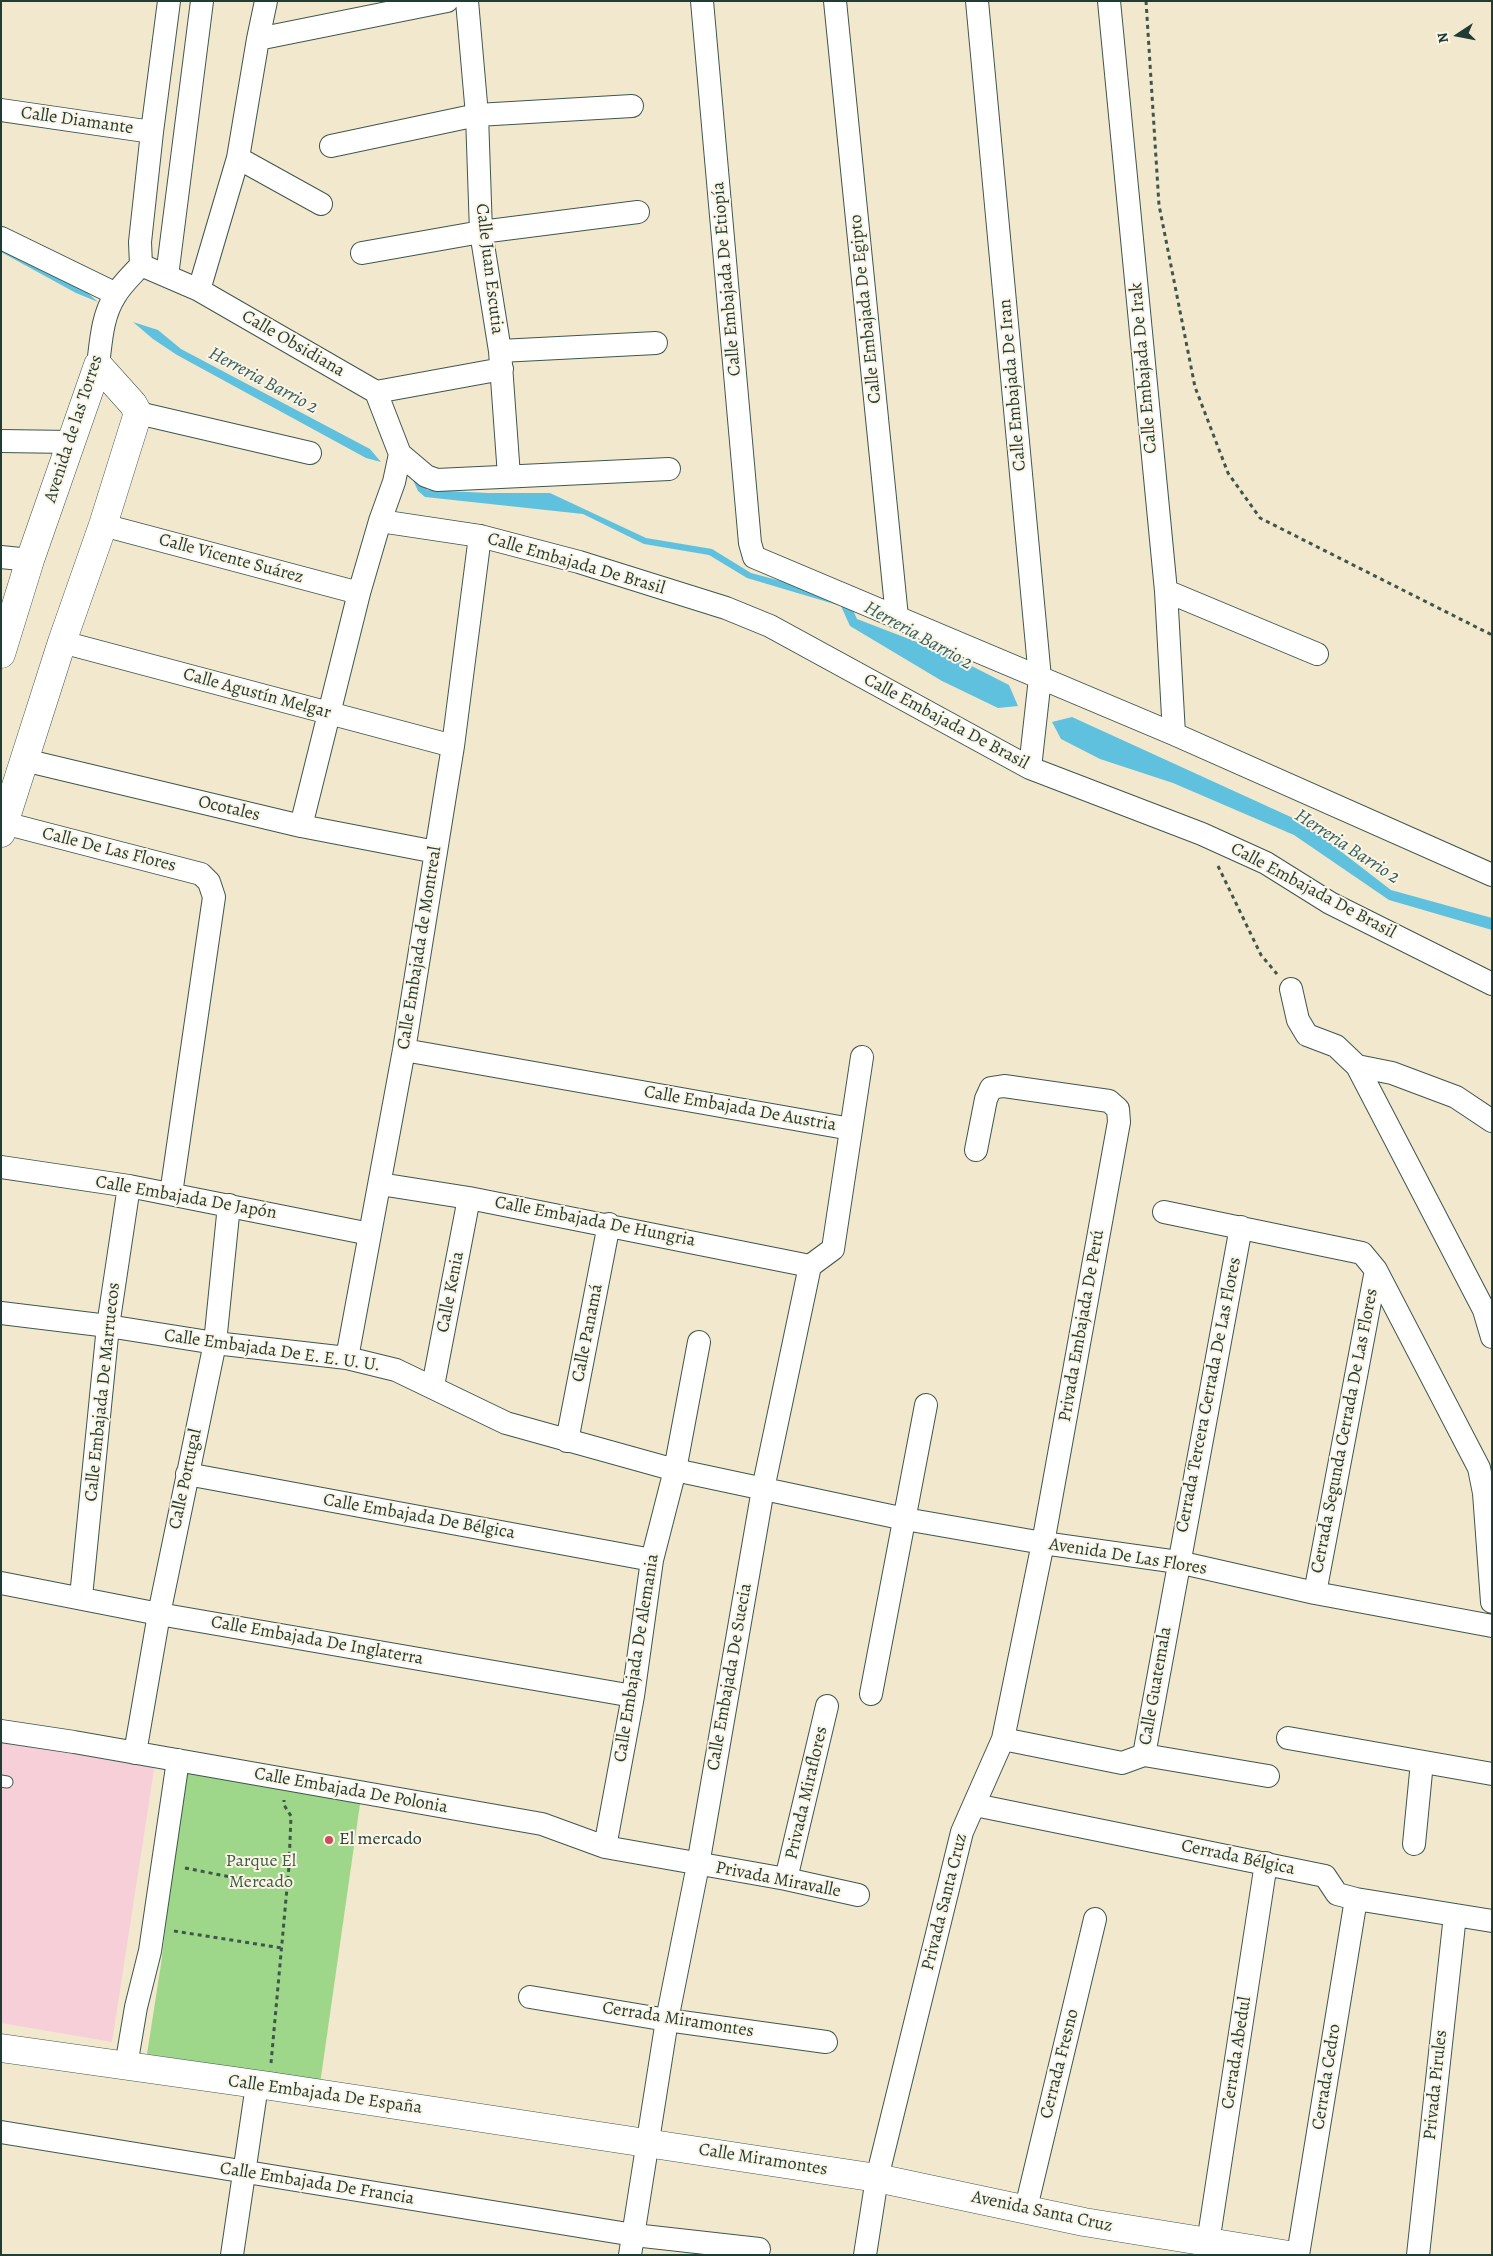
<!DOCTYPE html>
<html>
<head>
<meta charset="utf-8">
<style>
  body { margin:0 }
  #map { position:relative; width:1493px; height:2256px; overflow:hidden; background:#f2e8ce; font-family:Alegreya,serif }
  canvas { display:block }
  .frame { position:absolute; inset:0; border:2px solid #1f3d34; pointer-events:none }
  .north { position:absolute; left:1433px; top:10px; width:50px; height:50px; -webkit-text-stroke:4px #fcf5e5; paint-order:stroke; rotate:259deg; font-size:14px; font-weight:700; line-height:20px; text-align:center; color:#1f3d34 }
  .north::after { content:''; display:block; margin:auto; width:18px; height:22px; background:#1f3d34; clip-path:polygon(50% 0,100% 100%,50% 72%,0 100%) }
</style>
</head>
<body>
<div id="map">
<canvas width="1493" height="2256"></canvas>
<div class="frame"></div>
<div class="north">N</div>
</div>
<script>
const context = document.querySelector('canvas').getContext('2d');
context.lineJoin = 'round';
function fillPath(path, color) { context.fillStyle = color; context.fill(path, 'evenodd'); }
function stroke(path, color, width, dash) { context.strokeStyle = color; context.lineWidth = width; context.lineCap = dash ? 'butt' : 'round'; context.setLineDash(dash || []); context.stroke(path); }
function write(font, color, halo, rows, align = 'center') {
  context.font = font + ' Alegreya,serif'; context.lineWidth = 4; context.setLineDash([]); context.textBaseline = 'middle'; context.strokeStyle = halo; context.fillStyle = color; for (const [text, x, y, turn = 0] of rows) {
    context.save(); context.translate(x, y); context.rotate((+turn || 0) * Math.PI / 180); context.textAlign = isNaN(turn) ? turn : align; if (halo) context.strokeText(text, 0, 0); context.fillText(text, 0, 0); context.restore();
  }
}
const built = new Path2D(`
  M1,1731L156,1757L112,2042L1,2023Z`);
const green = new Path2D(`
  M186,1756L362,1790L320,2084L257,2071L147,2054L161,1964Z`);
const water = new Path2D(`
  M1,242L80,286L98,302L76,293L1,252Z
  M133,322L158,330L181,349L370,449L381,462L366,458L177,355L153,339Z
  M413,480L422,483L427,490L488,493H550L646,538L712,549L751,573L848,599L857,619L948,654L1009,685L1018,706L998,708L942,681L850,626L841,606L747,578L709,555L644,544L583,514L425,497L418,491Z
  M1072,717L1304,823L1391,890L1492,918V930L1389,900L1294,835L1173,783L1100,759L1061,739L1052,722Z`);
const path = new Path2D(`
  M1146,1L1159,205L1195,387L1228,473L1260,518L1492,635
  M1218,866L1261,955L1277,974
  M185,1868L287,1888
  M174,1931L282,1948
  M271,2063L289,1866L291,1816L284,1805V1800`);
const service = new Path2D(`
  M1,1781L7,1782`);
const minor = new Path2D(`
  M467,1L477,115L481,232L500,351L509,476
  M702,1L750,543L754,557L1174,734L1492,875
  M835,1L897,617
  M977,1L1040,678L1030,768
  M1109,1L1166,591L1174,734
  M258,39L447,1
  M1,110L152,132
  M331,146L477,115L632,106
  M238,158L321,204
  M1,238L116,294
  M362,253L481,232L638,212
  M141,265L199,290L376,392L400,454L394,482L380,521L359,593L301,826
  M167,276L202,1
  M199,290L238,158L258,39L266,1
  M500,351L656,343
  M98,365C101,342 102,316 115,296C121,285 132,275 141,265L140,242L152,132L169,1
  M376,392L502,369
  M138,413L310,453
  M1,441L71,442
  M400,454L426,476L437,480L669,469
  M380,521L480,536L579,562L726,608L770,626L1030,768L1202,834L1266,863L1330,903L1492,984
  M103,525L359,593
  M1,557L30,560
  M1166,591L1317,654
  M62,642L453,746
  M24,760L301,826L436,852
  M4,823L201,874L209,882L214,897L171,1194
  M1291,989L1298,1020L1307,1035L1336,1046L1357,1066L1484,1310L1492,1337
  M404,1050L851,1129
  M1357,1066L1392,1073L1456,1097L1492,1121
  M1,1167L129,1186L370,1234
  M380,1184L469,1198L810,1266
  M1164,1212L1362,1253L1376,1270L1479,1468L1484,1493L1492,1602
  M1,1313L108,1326L215,1343L347,1358L396,1370L506,1423L675,1470L905,1519L1043,1543L1178,1562L1315,1593L1492,1626
  M347,1358L404,1050L453,746L480,536
  M433,1386L469,1198
  M567,1441L609,1224
  M187,1474L652,1560
  M1,1583L159,1614L633,1696
  M1315,1593L1376,1270
  M81,1597L108,1326L129,1186
  M871,1694L926,1405
  M1,1731L74,1742L542,1824L605,1847L786,1879L858,1895
  M1288,1738L1492,1774
  M1003,1739L1122,1763L1144,1755L1268,1776
  M135,1753L159,1614L215,1343L229,1205
  M1144,1755L1241,1227
  M975,1805L1325,1876L1337,1894L1356,1899L1492,1921
  M1414,1844L1422,1762
  M605,1847L633,1696L652,1560L675,1470L699,1342
  M786,1879L827,1706
  M530,1997L667,2020L826,2042
  M126,2066L136,2007L150,1951L178,1760
  M1,2132L634,2235L759,2249
  M1026,2208L1095,1919
  M1208,2243L1266,1863
  M232,2255L257,2085
  M630,2255L667,2020L698,1865L763,1489L810,1266L833,1249L862,1057
  M865,2255L877,2178L962,1832L1003,1739L1043,1543L1119,1122L1118,1109L1109,1101L1004,1086L991,1088L986,1099L976,1150
  M1298,2255L1356,1899
  M1418,2255L1455,1915`);
const tertiary = new Path2D(`
  M1,2048L270,2086L877,2178L1084,2222L1289,2255`);
const secondary = new Path2D(`
  M1,654L30,560L98,365L133,404L138,413L103,525L62,642L1,833`);
const markers = [
  [329,1840,5,"#d1495b"]
];
const streetNames = [
  ["Calle Diamante",77,121,8],
  ["Calle Juan Escutia",489,269,83],
  ["Calle Embajada De Etiopía",727,279,-95],
  ["Calle Embajada De Egipto",866,309,-96],
  ["Calle Obsidiana",293,344,30],
  ["Calle Embajada De Irak",1144,368,-95],
  ["Calle Embajada De Iran",1013,385,-95],
  ["Avenida de las Torres",74,429,-72],
  ["Calle Vicente Suárez",231,559,15],
  ["Calle Embajada De Brasil",576,564,16],
  ["Calle Agustín Melgar",257,694,15],
  ["Calle Embajada De Brasil",946,722,28],
  ["Ocotales",229,809,13],
  ["Calle De Las Flores",109,850,14],
  ["Calle Embajada De Brasil",1313,891,28],
  ["Calle Embajada de Montreal",420,948,-81],
  ["Calle Embajada De Austria",740,1109,10],
  ["Calle Embajada De Japón",186,1198,10],
  ["Calle Embajada De Hungria",595,1222,11],
  ["Calle Kenia",451,1292,-79],
  ["Privada Embajada De Perú",1082,1326,-80],
  ["Calle Panamá",588,1333,-79],
  ["Calle Embajada De E. E. U. U.",272,1351,8],
  ["Calle Embajada De Marruecos",103,1392,-84],
  ["Cerrada Tercera Cerrada De Las Flores",1209,1395,-79],
  ["Cerrada Segunda Cerrada De Las Flores",1345,1431,-79],
  ["Calle Portugal",186,1479,-78],
  ["Calle Embajada De Bélgica",419,1517,10],
  ["Avenida De Las Flores",1128,1557,9],
  ["Calle Embajada De Inglaterra",317,1641,10],
  ["Calle Embajada De Alemania",637,1658,-81],
  ["Calle Embajada De Suecia",730,1677,-80],
  ["Calle Guatemala",1156,1686,-80],
  ["Calle Embajada De Polonia",351,1791,10],
  ["Privada Miraflores",807,1793,-77],
  ["Cerrada Bélgica",1238,1858,12],
  ["Privada Miravalle",778,1880,11],
  ["Privada Santa Cruz",945,1902,-76],
  ["Cerrada Miramontes",678,2020,9],
  ["Cerrada Abedul",1237,2053,-81],
  ["Cerrada Fresno",1060,2064,-76],
  ["Cerrada Cedro",1327,2077,-81],
  ["Privada Pirules",1436,2085,-84],
  ["Calle Embajada De España",325,2095,8],
  ["Calle Miramontes",763,2160,9],
  ["Calle Embajada De Francia",317,2184,9],
  ["Avenida Santa Cruz",1042,2212,12]
];
const poiNames = [
  ["El mercado",339,1840]
];
const parkNames = [
  ["Parque El",261,1862],
  ["Mercado",261,1883]
];
const waterNames = [
  ["Herreria Barrio 2",263,381,28],
  ["Herreria Barrio 2",918,636,29],
  ["Herreria Barrio 2",1347,847,33]
];
fillPath(built, '#f6cfd9');
fillPath(green, '#9fd78a');
fillPath(water, '#60c1de');
stroke(service, '#3f574b', 13);
stroke(minor, '#3f574b', 24);
stroke(tertiary, '#3f574b', 29);
stroke(secondary, '#3f574b', 29);
stroke(path, '#3f574b', 3, [4, 4]);
stroke(service, '#fff', 11);
stroke(minor, '#fff', 22);
stroke(tertiary, '#fff', 28);
stroke(secondary, '#fff', 28);
for (const [x, y, r, color] of markers) { const dot = new Path2D(); dot.arc(x, y, r, 0, 2 * Math.PI); context.fillStyle = color; context.fill(dot); stroke(dot, '#fcf5e5', 2); }
write('18px', '#1f3d34', '#fcf5e5', streetNames);
write('18px', '#1f3d34', '#fcf5e5', poiNames, 'left');
write('18px', '#395c45', '#fcf5e5', parkNames);
write('italic 19px', '#2f5e5e', '#fcf5e5', waterNames);
</script>
</body>
</html>
